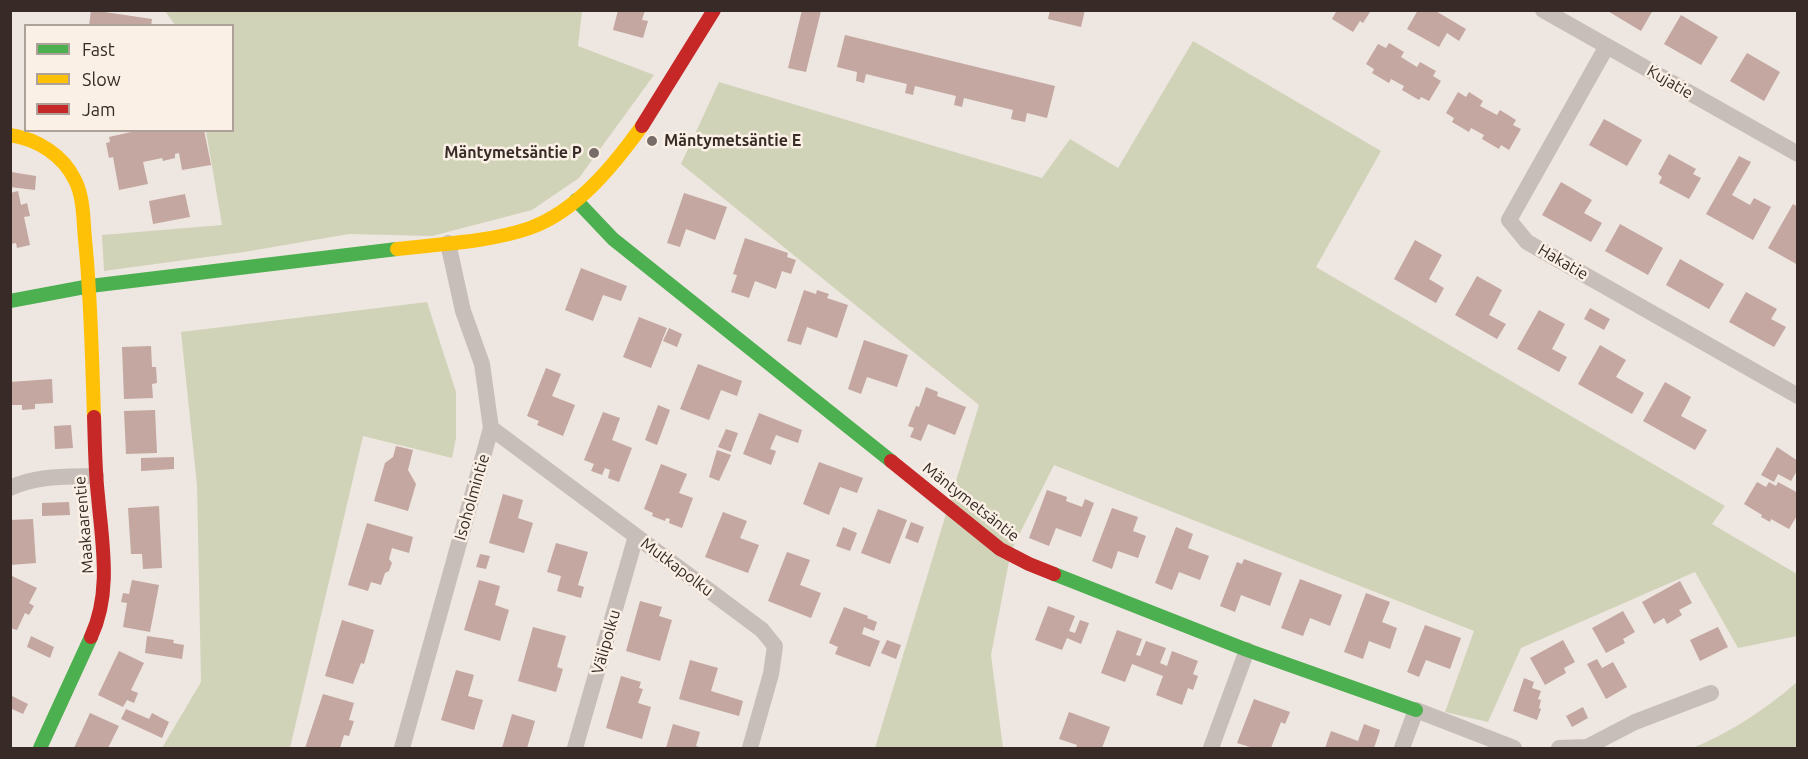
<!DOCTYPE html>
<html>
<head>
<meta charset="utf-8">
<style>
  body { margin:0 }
  #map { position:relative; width:1808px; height:759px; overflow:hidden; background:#eee6e0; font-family:Ubuntu,sans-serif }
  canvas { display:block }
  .frame { position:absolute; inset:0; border:12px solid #382b27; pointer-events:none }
  .legend { position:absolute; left:24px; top:24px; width:210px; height:108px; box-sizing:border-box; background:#fbf0e6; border:2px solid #ada19a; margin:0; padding:8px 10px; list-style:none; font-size:18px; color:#382b27 }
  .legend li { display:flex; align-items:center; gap:12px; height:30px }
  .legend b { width:30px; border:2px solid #ada19a }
</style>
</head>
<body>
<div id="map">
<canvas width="1808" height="759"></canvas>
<div class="frame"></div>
<ul class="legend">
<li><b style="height:8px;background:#4caf50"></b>Fast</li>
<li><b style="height:8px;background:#ffc107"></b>Slow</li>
<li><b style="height:8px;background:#c62828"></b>Jam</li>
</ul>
</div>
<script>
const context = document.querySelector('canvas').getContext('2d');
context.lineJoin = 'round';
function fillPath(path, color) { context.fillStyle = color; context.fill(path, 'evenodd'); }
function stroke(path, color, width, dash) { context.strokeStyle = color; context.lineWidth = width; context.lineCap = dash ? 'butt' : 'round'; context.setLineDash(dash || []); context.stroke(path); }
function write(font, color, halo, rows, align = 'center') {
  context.font = font + ' Ubuntu,sans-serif'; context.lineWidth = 5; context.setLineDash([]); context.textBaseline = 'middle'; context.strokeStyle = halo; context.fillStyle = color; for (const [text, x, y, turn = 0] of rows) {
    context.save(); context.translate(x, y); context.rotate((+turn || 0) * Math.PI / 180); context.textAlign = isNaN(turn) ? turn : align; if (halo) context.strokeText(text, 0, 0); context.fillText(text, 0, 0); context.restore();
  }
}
const green = new Path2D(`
  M159,11H582L578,46L654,75L579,178L532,210L432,236L349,234L244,252L104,271L102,235L222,225L206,131L232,130V26L175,25L165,11Z
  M1193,41L1381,151L1316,267L1725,506L1712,524L1797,574V636L1738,648L1695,572L1521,648L1488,722L1445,712L1474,631L1054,465L1011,551L991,655L1003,748H875L979,405L681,164L719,82L1042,178L1070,139L1118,168Z
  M427,302L456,392V438L452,458L363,436L290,748H162L201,682L197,485L181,332Z
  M1797,682V748H1693C1731,732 1766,709 1797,682Z`);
const building = new Path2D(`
  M91,10L152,19L151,26H89Z
  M618,10H645L642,20L648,21L643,38L613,30Z
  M802,10L821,11L806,72L788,68Z
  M1050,10H1085L1081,27L1048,19Z
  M1337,10H1367L1370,12L1363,23L1360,21L1353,32L1332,19Z
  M1418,10H1434L1466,29L1459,41L1447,33L1439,47L1407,29Z
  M1606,10H1653L1641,31Z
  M1681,15L1718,37L1701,65L1664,44Z
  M845,35L1055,86L1047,118L1027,113L1025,122L1011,119L1013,110L964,98L962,107L954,105L956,96L915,86L913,95L905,93L907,84L866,74L864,83L856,81L857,72L837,67Z
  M1389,43L1404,52L1401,57L1417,67L1420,62L1436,71L1433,76L1441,81L1429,101L1421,97L1419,100L1402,90L1404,86L1391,79L1389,83L1372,73L1374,69L1366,64L1378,44L1386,48Z
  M1747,53L1780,72L1764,101L1730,81Z
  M1458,92L1466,97L1469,92L1483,101L1480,106L1497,115L1500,110L1516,120L1513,125L1521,129L1509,150L1501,145L1499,149L1482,139L1484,135L1471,128L1469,132L1452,122L1454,118L1446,113Z
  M1604,119L1642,140L1627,166L1589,145Z
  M140,130H204L211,165L182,170L179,153L175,154V158L163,161L162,158L143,162L148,184L119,190L113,157L109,158L106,143L110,142L109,137Z
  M1669,154L1696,169L1693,174L1701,178L1689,199L1659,183L1662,177L1658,174Z
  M1739,156L1751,162L1732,195L1750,205L1754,198L1771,207L1753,240L1706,214Z
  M11,172L36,176L35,190L10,187Z
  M1561,182L1592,200L1584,213L1602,223L1591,242L1542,215Z
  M18,191L21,205L27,203L30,216L24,217L30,245L17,248L16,243L10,244V193Z
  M684,193L727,207L715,240L686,229L680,247L667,243Z
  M185,194L190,217L153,224L149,201Z
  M1793,204L1798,207V265L1768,248Z
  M1620,224L1663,248L1648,275L1605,251Z
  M745,238L788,253L787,257L796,260L791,274L782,271L776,289L755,281L749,298L731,292L737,275L733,274Z
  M1415,240L1442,255L1429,279L1444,288L1436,303L1394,279Z
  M1680,259L1724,284L1709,309L1666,285Z
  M581,268L627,286L621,301L603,295L593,321L565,310Z
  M1477,276L1502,290L1489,315L1506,324L1497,339L1455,315Z
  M804,290L816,294L817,290L829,294L827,298L848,305L837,338L807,327L801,345L787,341Z
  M1746,292L1777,309L1771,319L1786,327L1774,347L1729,322Z
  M1590,308L1610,319L1604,330L1584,319Z
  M1539,310L1565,324L1552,349L1567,357L1559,372L1517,349Z
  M639,317L667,328L651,368L623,357Z
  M669,328L682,334L677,347L663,341Z
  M864,340L908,355L897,387L867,377L861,394L848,389Z
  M1600,345L1626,360L1616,377L1644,393L1632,414L1578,384Z
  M151,346L152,367H156L157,383L152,384L153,398L124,399L122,347Z
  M698,364L742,381L737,396L721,390L709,420L680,409Z
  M546,368L561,374L552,396L575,405L563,436L537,425L539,421L527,416Z
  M52,379L53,403L35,404V409L22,410V405H10V382Z
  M1665,382L1691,397L1681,416L1707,430L1695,450L1643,421Z
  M926,387L938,392L937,396L966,407L955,435L928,424L921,441L910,437L914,428L908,426L916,406L919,407Z
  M658,405L670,410L657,445L645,440Z
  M155,410L157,453L126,454L124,411Z
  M603,412L620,418L612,440L632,448L619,482L608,478L610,470L605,468L602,475L591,471L594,464L584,460Z
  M759,413L802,430L798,443L776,435L770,449L776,451L771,465L743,454Z
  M71,425L73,448L55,449L54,426Z
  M726,429L738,433L731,452L718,447Z
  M396,446L413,450L408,470L416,484L408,511L374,501L385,463L393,457Z
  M1777,447L1798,461V469L1791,481L1778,474L1774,482L1761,475Z
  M717,450L731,455L719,481L709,477Z
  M174,457V469L141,471V458Z
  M819,462L863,478L857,493L840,487L829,515L803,504Z
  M661,464L687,474L679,493L693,498L682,528L669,523L670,519L666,518L665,521L652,516L653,513L644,509Z
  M1757,482L1766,487L1769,482L1776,486L1778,482L1798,493L1796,503L1798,504V514L1789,529L1771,519L1770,522L1761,517L1762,515L1744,504Z
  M1047,490L1067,497L1066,501L1082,507L1085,499L1094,503L1081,537L1056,528L1049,546L1029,538Z
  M503,494L523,500L518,518L533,523L524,553L489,543Z
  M69,502L70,515L42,516V503Z
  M159,506L162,568L143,569L142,554H131L128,508Z
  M1112,508L1138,517L1133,531L1146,536L1138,558L1118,551L1112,569L1092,561Z
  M878,509L907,520L890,564L861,553Z
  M723,512L747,521L740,538L759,545L748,573L705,557Z
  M33,519L36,563L10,565V520Z
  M911,522L924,527L918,543L905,538Z
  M367,523L413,537L409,553L392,548L389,559L392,563L389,571L385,573L381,585L371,582L368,591L348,585Z
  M843,527L857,533L850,551L836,546Z
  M1176,527L1193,534L1188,548L1209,556L1200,580L1179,572L1172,590L1155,583Z
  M556,543L588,552L578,585L584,587L581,598L557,591L561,576L547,572Z
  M787,552L810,560L800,585L821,593L811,618L768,601Z
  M480,554L490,556L486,569L476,567Z
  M1244,559L1282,573L1270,606L1241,595L1235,612L1220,606L1237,562L1242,564Z
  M10,575L37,588L29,603L34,606L29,615L25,613L17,630L10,628Z
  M1300,579L1342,595L1330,626L1310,618L1303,636L1281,628Z
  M132,580L159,585L150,632L123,627L127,603L121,602L123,593L129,594Z
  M479,580L500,586L495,605L509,610L500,641L464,630Z
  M1680,581L1692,603L1679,610L1682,615L1667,624L1664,618L1654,624L1642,602Z
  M1366,593L1390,602L1382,622L1397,628L1390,649L1369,641L1363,659L1344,652Z
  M640,601L662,607L659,616L672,620L660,661L626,651Z
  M1048,606L1075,616L1069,631L1075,633L1080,620L1089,623L1081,644L1067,638L1062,650L1035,640Z
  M844,607L868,616L867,618L877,622L874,631L864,627L862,634L880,641L870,667L835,654L838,647L829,643Z
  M1623,611L1635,632L1623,639L1625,643L1606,653L1592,628Z
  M342,620L374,630L364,664L361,663L353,684L325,676Z
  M1425,625L1461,638L1450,669L1426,660L1419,677L1407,672Z
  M533,627L566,636L557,667L563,669L556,692L518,681Z
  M1718,627L1728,647L1700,661L1690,640Z
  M1117,630L1142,639L1136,655L1140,656L1146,641L1166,648L1160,663L1167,666L1172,651L1198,661L1193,674L1198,676L1193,690L1188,688L1182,705L1156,695L1163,676L1132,664L1125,682L1101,673Z
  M31,636L54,647L50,658L27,647Z
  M147,636L174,640L173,643L184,645L182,659L145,653Z
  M887,640L901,645L896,659L881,653Z
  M1563,640L1575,662L1564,668L1566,673L1545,685L1530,658Z
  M119,651L144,663L131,690L138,693L134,703L127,700L123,707L98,695Z
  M1597,659L1602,668L1613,662L1627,687L1606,699L1587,664Z
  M690,660L718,668L711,691L743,701L739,716L679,699Z
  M456,670L474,675L468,696L483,700L474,730L441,720Z
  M621,676L641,682L639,688L643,689L638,703L651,707L642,739L606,728Z
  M1524,678L1534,682L1532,688L1541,691L1538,699L1541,700L1539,708L1541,709L1537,720L1513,711Z
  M323,694L354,703L349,720L354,721L349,736L344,735L340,748H305Z
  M10,695L28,704L23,714L10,708Z
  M1254,699L1290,712L1285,724L1281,722L1271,748H1253L1237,743Z
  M1583,707L1588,718L1572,727L1566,716Z
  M126,709L149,719L152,713L169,722L162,738L121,719Z
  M1069,712L1110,727L1102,748H1076L1077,745L1059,739Z
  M90,713L119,726L108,748H74Z
  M512,714L535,721L527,748H502Z
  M673,724L700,732L696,746L702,748H666Z
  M1364,724L1380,730L1374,748H1325L1331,731L1358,741Z`);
const street = new Path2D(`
  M1543,10L1798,154
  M1607,46L1509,220L1527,242L1798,396
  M491,428L762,630L775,646L771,674L750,748
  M10,488C37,475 67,477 96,476
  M402,748L491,428L482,364L463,311L448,243
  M575,748L636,536
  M1211,748L1247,650
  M1402,748L1416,710L1514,748
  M1559,748L1587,747L1635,722L1711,693`);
const fast = new Path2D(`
  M576,200L613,239L891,461
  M10,301L90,286L397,249
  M1054,574L1247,650L1416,710
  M40,748L91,637`);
const slow = new Path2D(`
  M10,135C37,139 63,155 75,180C84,198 83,219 85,239C91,298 92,358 94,417
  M397,249C440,244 490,242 530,228C577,211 614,165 642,126`);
const jam = new Path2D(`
  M642,126L714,10
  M891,461L1000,549L1029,564L1054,574
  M91,637C112,592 102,543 98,496C95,470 95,443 94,417`);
const markers = [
  [652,141,6,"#786c68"],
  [594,153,6,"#786c68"]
];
const streetNames = [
  ["Kujatie",1670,82,30],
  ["Hakatie",1563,262,30],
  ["Isoholmintie",472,497,-74],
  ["Mäntymetsäntie",971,502,38],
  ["Maakaarentie",84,525,-95],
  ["Mutkapolku",677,567,37],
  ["Välipolku",606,642,-74]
];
const poiNames = [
  ["Mäntymetsäntie E",664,141],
  ["Mäntymetsäntie P",582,153,"right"]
];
fillPath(green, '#d1d3b8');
fillPath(building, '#c3a7a0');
stroke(street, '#c7beb9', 16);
stroke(fast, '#4caf50', 14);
stroke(slow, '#ffc107', 14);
stroke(jam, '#c62828', 14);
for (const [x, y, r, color] of markers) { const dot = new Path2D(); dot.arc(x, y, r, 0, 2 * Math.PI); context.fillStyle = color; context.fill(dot); stroke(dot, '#fbf0e6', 2); }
write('16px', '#382b27', '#fbf0e6', streetNames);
write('bold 16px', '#382b27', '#fbf0e6', poiNames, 'left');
</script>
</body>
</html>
